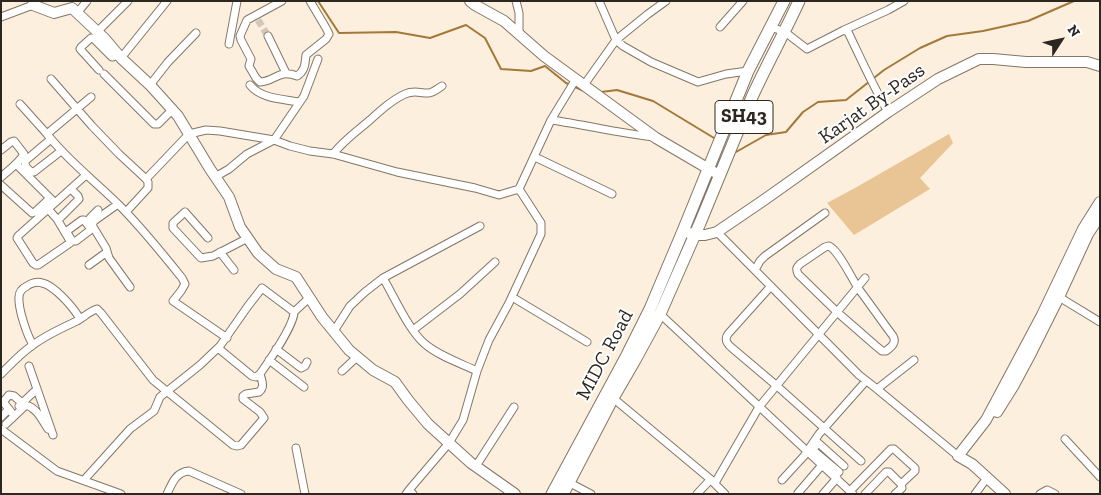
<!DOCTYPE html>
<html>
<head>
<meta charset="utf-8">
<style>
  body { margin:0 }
  #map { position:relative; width:1101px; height:495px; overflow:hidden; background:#fdefdd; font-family:"Zilla Slab",serif }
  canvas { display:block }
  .frame { position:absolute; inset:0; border:2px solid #2c2720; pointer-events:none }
  .north { position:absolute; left:1036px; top:15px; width:50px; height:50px; -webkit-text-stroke:4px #fefefe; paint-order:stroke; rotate:55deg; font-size:14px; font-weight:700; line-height:20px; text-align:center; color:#2c2720 }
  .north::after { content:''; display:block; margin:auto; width:18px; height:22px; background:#2c2720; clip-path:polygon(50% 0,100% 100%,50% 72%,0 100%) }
</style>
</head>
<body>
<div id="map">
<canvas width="1101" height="495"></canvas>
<div class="frame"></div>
<div class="north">N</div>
</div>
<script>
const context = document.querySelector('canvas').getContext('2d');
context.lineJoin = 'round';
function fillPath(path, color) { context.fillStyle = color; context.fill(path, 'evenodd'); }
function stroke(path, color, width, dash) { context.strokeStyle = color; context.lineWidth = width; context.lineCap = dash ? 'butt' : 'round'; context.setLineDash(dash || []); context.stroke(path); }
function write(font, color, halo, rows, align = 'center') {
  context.font = font + ' "Zilla Slab",serif'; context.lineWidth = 4; context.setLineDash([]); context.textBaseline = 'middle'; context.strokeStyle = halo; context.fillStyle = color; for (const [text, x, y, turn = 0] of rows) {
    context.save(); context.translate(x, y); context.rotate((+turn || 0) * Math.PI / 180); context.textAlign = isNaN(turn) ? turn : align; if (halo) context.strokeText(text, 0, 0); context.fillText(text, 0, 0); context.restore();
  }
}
const green = new Path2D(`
  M949,134L953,143L920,178L930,189L854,235L827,203L855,188Z`);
const stream = new Path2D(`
  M318,1L339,33L396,32L430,38L466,25L485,38L501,69L531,71L545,66L566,83L571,85
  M575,87L584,91
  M601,92L617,90L653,101L714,138
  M736,152L766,135L786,132L803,112L818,102L846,100L884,70L920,48L947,36L983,31L1028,21L1074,1`);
const streetTunnel = new Path2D(`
  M258,20L268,36`);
const street = new Path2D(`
  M282,1L247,20L240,36L241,40L251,59L249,66L256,78L260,82C276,81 278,69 297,76C305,71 305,64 306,55L326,39L329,34L326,28L310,1
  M516,1L519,13V33
  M599,1L616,40L623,46L651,62L698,82L726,74L748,71
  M77,13L87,1
  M1,17L33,5
  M720,27L743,1
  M771,27L785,32L807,49L844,30L848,32C861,59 873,86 888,112
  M844,30L888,10L904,1
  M97,32L128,1
  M268,36L286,73
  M229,44L237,1
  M121,58L167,1
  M99,70L80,49L81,47L91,38H93L112,57H113L117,54
  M104,74L154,124H158L173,109
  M51,79L92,126L119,154L146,179
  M150,85L168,62L196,33
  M250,85C261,99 283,99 299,102
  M584,85L616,40L648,14L666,1
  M91,97L47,134C68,161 95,181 119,205C142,228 162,253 182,278L185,284L181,291L173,301L227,338
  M20,104L47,134
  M551,120L576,79
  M51,139L25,161C24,165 28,170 32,172H34L61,151
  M1,150L11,142L14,141L24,154C19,163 9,170 1,177
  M333,154C345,139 356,132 370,120C381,110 392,100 405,94C414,90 419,93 428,93C433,93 437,89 442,86
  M535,157L612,194
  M17,163L18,166L53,201
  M215,177L229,169L247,154L274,140L290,146L310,151L333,154L397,172L475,188L499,195L519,189
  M1,185L32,213L35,212L50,198
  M118,204L94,221L92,225L106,248L109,258L130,287
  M48,209L57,219L60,218L79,199L78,196L71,189
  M126,212L148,188V182L146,179L189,134L206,130L220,131L274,140L304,96L318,59
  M57,219L70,241V243L38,265H36L33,263L17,238L18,236L86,175
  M93,223L90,218L98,210
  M91,229L84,220H82L67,231L68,234L72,241H76L93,228
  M717,232L859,375L877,389L958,456
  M208,238L185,212L173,223V228L201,258L213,256L248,238
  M829,246C839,251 851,277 858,288C870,304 881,320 893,336C897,343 891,347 886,351H882L876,346L837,312L798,274C796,269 796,268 800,264L825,247Z
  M220,252L234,270
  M89,265L107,252
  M755,270L760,261L765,256L825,213
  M383,278L480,226
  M771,286L728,334C724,340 727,344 732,348L777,386L861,461
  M512,297L587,342
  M1059,297L1100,322
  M660,314L853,494
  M413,330L460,294L495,262
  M334,331L350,306L365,292L383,278C394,296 409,331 425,344C439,356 460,363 477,371
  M33,345C27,335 18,309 19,297C19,292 23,288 27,286C31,283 38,281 42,283C54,285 74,308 80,319
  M218,348L252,376L256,377L260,374C269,361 294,326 294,312
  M276,349L301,368L305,366L307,362
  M269,360L304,387
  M29,366L53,435
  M342,371L357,357
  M1,374C11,364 21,353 33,345C46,335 62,328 77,321C84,317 90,311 97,309L101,313L153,380L233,445L237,446L241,445L264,418L260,412L243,399V396L246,394L259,392C265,387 262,381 260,374
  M877,389L914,360
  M613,398L715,483L759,407L865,278
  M19,406L37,389
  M12,413L4,403V401L9,395L14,396L22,403
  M1,417L9,409
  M6,424L26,405C37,408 42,420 48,429
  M1,429L57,471L121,494
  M1065,439L1100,477
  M815,440L844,466
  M818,443L814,448V451L839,472
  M296,448L305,494
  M476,466L514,407
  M84,480L130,429L154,411L160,397L200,365L220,346L248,306L262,288L294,312L309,298
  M782,480L804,456L819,434L866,381
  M713,482L725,494
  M570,483L591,494
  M409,490L449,443L463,420L477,371L489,340L509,303L541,234V223L519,189L551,120C586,125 619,133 653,137
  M850,491L891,449H894L915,468V471L901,484L889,472H886L865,494
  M798,493L822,465
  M167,494C172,483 176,472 189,471L241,494
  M406,494L409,490L413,494
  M697,494L710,480
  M823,494L837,478
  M895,494L902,488L901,484
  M975,494L987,478
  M1040,494L1047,490L1055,494`);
const secondary = new Path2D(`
  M34,1L33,5L54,13L72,8L105,39L121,58L150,85L178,116L210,169L229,197L240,227L258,253L276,269L296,277L322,317L349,350L373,370L395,382L408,400L428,424L471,463L515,494
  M470,1L475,5L504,21L544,56L656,138L714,172
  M689,233L694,235H705L717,232L764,200L888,112L938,79L979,59H993L1026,62H1087L1100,66
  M997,412L1014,385L1029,357L1059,297L1088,234L1100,216
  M1005,494L972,464L958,456L986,420L1042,315L1083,229L1100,202`);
const primary = new Path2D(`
  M552,494L627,355L650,309L683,231L748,71L784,1
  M563,494L613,398L635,360L660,314L700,223L752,97C767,64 784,34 799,1`);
const shields = [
  [744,117,58]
];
const shieldNames = [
  ["SH43",744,117]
];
const streetNames = [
  ["Karjat By-Pass",872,104,-35],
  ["MIDC Road",605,355,-62]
];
fillPath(green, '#e9c495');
stroke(stream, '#a47839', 2);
stroke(streetTunnel, '#d3c7b7', 7, [7, 3.5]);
stroke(street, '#837666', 9);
stroke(secondary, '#837666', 12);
stroke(primary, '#837666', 13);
stroke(street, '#fff', 7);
stroke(secondary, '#fff', 10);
stroke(primary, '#fff', 11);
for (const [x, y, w] of shields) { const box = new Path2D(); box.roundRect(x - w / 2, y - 16.5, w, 33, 4); context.fillStyle = '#fefefe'; context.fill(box); stroke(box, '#2c2720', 1); }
write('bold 19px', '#2c2720', null, shieldNames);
write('20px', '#2c2720', '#fefefe', streetNames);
</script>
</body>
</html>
